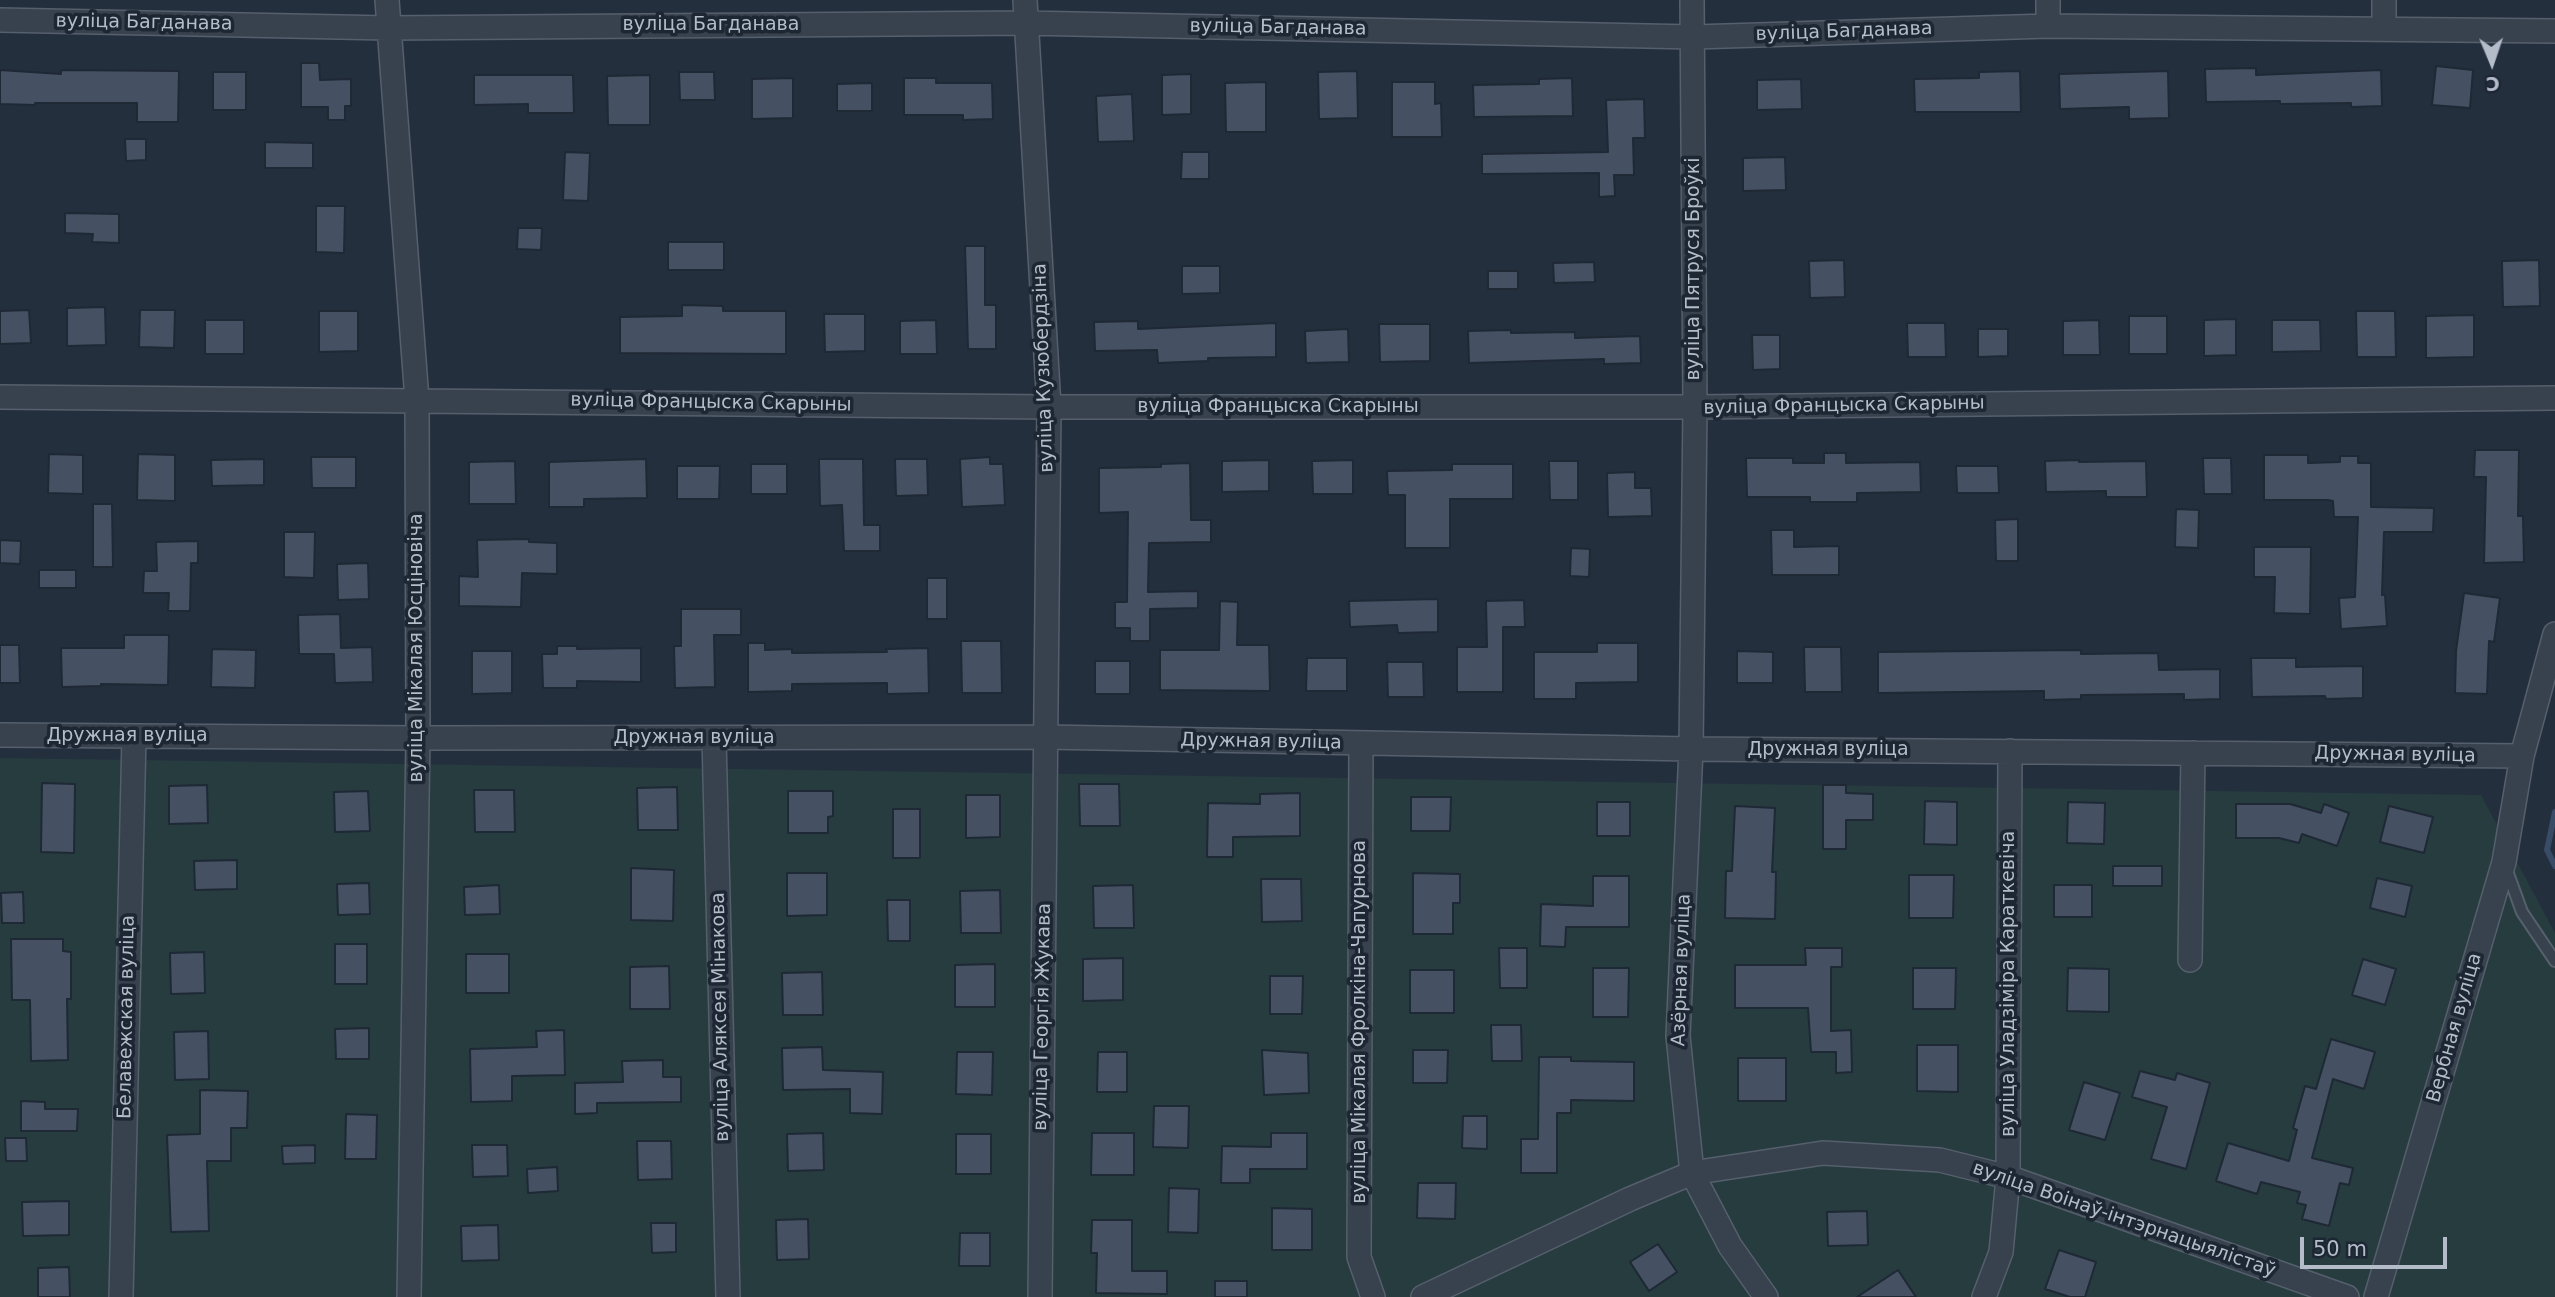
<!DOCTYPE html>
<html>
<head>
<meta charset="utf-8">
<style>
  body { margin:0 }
  #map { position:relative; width:2555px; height:1297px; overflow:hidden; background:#242f3e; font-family:"DejaVu Sans",sans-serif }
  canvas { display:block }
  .north { position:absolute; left:2457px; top:28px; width:70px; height:70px; -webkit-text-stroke:5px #1d2633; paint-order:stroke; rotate:178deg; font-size:19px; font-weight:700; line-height:28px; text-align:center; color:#b4bcc9 }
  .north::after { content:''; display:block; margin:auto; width:24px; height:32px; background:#b4bcc9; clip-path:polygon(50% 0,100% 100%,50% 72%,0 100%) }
  .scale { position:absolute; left:2300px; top:1237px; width:147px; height:32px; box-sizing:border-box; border:4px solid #b4bcc9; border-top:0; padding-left:9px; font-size:21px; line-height:24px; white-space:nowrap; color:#b4bcc9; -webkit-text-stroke:5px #1d2633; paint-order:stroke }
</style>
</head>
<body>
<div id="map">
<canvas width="2555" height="1297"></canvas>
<div class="north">С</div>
<div class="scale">50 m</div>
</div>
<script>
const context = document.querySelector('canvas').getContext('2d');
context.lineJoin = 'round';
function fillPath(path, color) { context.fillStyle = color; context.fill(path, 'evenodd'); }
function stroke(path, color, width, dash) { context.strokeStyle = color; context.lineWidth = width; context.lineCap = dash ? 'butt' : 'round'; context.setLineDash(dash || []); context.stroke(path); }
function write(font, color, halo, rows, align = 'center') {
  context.font = font + ' "DejaVu Sans",sans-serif'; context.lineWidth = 7; context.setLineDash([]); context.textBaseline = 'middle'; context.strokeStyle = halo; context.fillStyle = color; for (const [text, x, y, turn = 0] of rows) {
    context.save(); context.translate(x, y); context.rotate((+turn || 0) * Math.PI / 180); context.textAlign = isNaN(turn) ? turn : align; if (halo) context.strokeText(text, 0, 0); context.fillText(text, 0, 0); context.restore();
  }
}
const green = new Path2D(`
  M0,758L2481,795L2555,933V1297H0Z`);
const stream = new Path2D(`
  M2555,812L2547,850L2555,866`);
const building = new Path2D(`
  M301,63H319L320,80L351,79V106H345V120H328V107H301Z
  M2436,66L2473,70L2470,108L2432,105Z
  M2256,68V75L2381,70L2382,106L2351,107V103L2280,104V101L2206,102L2205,69Z
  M0,70L61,74V70L179,71L178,122H137V103H35V105L0,104Z
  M1357,71L1358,118L1319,119L1318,72Z
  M2020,71L2021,112H1915L1914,79L1979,78V72Z
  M2168,71L2169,118L2129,119V107L2060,109L2059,74Z
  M213,72H246V110H213Z
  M679,72H714L715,100H680Z
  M1191,74V114L1162,115V75Z
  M474,75H573L574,113H528V104L474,105Z
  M650,75V125H608L607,76Z
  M793,78V118L752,119V79Z
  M904,78H936V83H992L993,119L963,120V115H904Z
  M1572,78L1573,116L1474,117L1473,85L1539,84V79Z
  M1801,79L1802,109L1757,110V80Z
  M1266,82V132H1226L1225,83Z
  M1392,82H1435V104L1441,103L1442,137H1392Z
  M872,83V111H837V84Z
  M1132,94L1134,141L1098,142L1096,96Z
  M1644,99L1645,138H1633L1634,175H1614L1615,196L1599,197V173L1482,174V154L1608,152L1606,100Z
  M125,139H146V160L126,161Z
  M265,142L313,143V168H265Z
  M565,152L590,153L588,201L563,200Z
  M1182,152H1209V179H1181Z
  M1785,157L1786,190L1743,191V158Z
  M316,206H345L344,253L316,252Z
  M65,213L119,214V243L92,242L93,234L65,233Z
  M518,228H542L541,250L517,249Z
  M668,242H724V270H668Z
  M965,246H985V305H996V349H968Z
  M1844,260L1845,297L1810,298L1809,261Z
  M2539,260L2540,306L2503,307L2502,261Z
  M1594,262L1595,282L1554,283L1553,263Z
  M1182,266H1220V293L1182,294Z
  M1488,271H1518V289H1488Z
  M682,305L723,306V311H786V354L620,353V317L682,316Z
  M105,307L106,345L67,346V308Z
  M29,310L31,343L0,344V311Z
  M140,310H175L174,348L139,347Z
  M319,311H358V351L319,352Z
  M2356,311H2395L2396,357H2357Z
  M824,314H865V351L825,352Z
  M2474,315V357L2426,358V316Z
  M2129,316H2167V354H2129Z
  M2236,319V355L2204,356V320Z
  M205,320H244V354H205Z
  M936,320L937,354H900V321Z
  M2099,320L2100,355H2063V321Z
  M2272,320H2320L2321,351L2272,352Z
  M1138,321V329L1276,323V357L1208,358V361L1158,363L1157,350L1095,351L1094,322Z
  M1907,323H1945L1946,357H1908Z
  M1379,324H1430V361L1380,362Z
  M1348,329L1349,362L1306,363L1305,331Z
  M1978,329H2008V356L1978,357Z
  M1511,330V333L1575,332V338L1640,336L1641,363L1604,364V359L1469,363L1468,331Z
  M1752,335H1780V369L1753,370Z
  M2475,450H2519L2518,516H2523L2524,562L2484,563L2486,477H2474Z
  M1824,453H1846V463L1920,462L1921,492L1857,493V502H1810V497H1747L1746,458H1793V463H1824Z
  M49,454L83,455V494L48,493Z
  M138,454L175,455V501L137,500Z
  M2264,455H2308V463L2340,462V456H2358V463H2371V507L2434,508L2433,532H2384L2382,595H2385L2387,626L2341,629L2339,598L2355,597L2358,517H2334L2333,501L2328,500H2264Z
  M311,457H356V488H312Z
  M990,457V464H1003L1005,505L962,507L960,459Z
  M2203,458H2231L2232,494H2204Z
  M264,459V485L212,486L211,460Z
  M646,459L647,498L584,499V507H549V462Z
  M819,459H863L864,525H880V551H844L842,505L820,506Z
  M895,459H927L928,495L896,496Z
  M1269,460V491L1222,492V461Z
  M1353,460V494H1313L1312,461Z
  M2079,460V462L2146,461L2147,497H2106V491L2046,492L2045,461Z
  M515,461L516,504H469V462Z
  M1549,461H1578V500H1550Z
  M1190,463L1191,520H1211V542L1149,543L1148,592L1198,591V608L1150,609V641H1130V628H1115V602H1127L1128,512L1099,513V468L1161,467V464Z
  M751,464H787V494H751Z
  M1452,464H1513V499H1450V548H1405V495H1388L1387,471L1452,470Z
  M677,466H720L719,499H677Z
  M1956,466H1998L1999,493H1957Z
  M1635,472V488H1651L1652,516L1608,517L1607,473Z
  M93,504H112L113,567H93Z
  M2176,509L2199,510L2198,548L2175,547Z
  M2018,519V561H1996L1995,520Z
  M1771,530H1794V547L1839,546V575H1772Z
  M284,532H315L314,578L284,577Z
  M529,539V542L557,543V574L522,573L521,607L459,606V576L478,577L477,540Z
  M0,540L21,541L20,564L0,563Z
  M198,541V563H191L190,611H168L169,593H143L144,571H157L156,542Z
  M2254,547H2311L2310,614L2274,613L2275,577H2254Z
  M1571,548L1590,549L1589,577L1570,576Z
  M368,563L369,599L338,600L337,564Z
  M39,570H76V588H39Z
  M927,578H947V619H927Z
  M2464,593L2500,598L2494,642L2489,641L2487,694L2455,693L2456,651Z
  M1438,599V632L1398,633L1397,625L1350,627L1349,601Z
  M1524,600L1525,627H1503V692H1457V647H1487L1486,601Z
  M1220,601L1238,602L1237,645H1269L1270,691L1160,690V650H1219Z
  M681,609H741V635H714L715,687L675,688L674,646H681Z
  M340,614L341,648L372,647L373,682L335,683L334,654H299L298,615Z
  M124,635H169L168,685L101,684V686L62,687L61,648H124Z
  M961,641H1001L1002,693H962Z
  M748,643H765V650L792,649V653L887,652L886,649L928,648L929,693L887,694V683L792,684V691L748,692Z
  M1597,643H1638V682L1576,683V699H1534V652H1597Z
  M0,645H19L20,683H0Z
  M557,646H577V649L641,648V682L577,681V688H543L542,654H557Z
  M1804,647H1841L1842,692H1805Z
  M212,649L256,650L255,688L211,687Z
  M2081,650V654L2158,653L2159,670L2220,669V699L2184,700V694L2081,695V699L2044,700V691L1878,693V652Z
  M472,651H512V693L472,694Z
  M1737,651L1773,652V683H1737Z
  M1307,658H1347V691H1306Z
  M2251,658H2296V667L2363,666V698L2326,699L2325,696L2252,697Z
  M1095,661H1130V694H1095Z
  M1387,662H1423L1424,697H1388Z
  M42,783L75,784L74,853L41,852Z
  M1079,784H1119L1120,826H1080Z
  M207,785L208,823L169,824V786Z
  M1823,785H1846V793L1873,794V820H1846V849H1823Z
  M677,787L678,830H638L637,788Z
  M474,790H514L515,832H475Z
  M368,791L370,831L335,832L334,792Z
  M788,791H833V816L828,817V833H788Z
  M1300,793V836L1233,837V857H1207L1208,803L1260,804V794Z
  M966,795H1000V837L966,838Z
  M1411,797H1451L1450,831H1411Z
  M1925,801L1957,802V845L1924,844Z
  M1597,802H1630V836H1597Z
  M2068,802L2105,803L2104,844L2067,843Z
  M2236,804H2290L2321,813L2324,804L2349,813L2337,846L2302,834L2299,843L2279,838H2236Z
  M1735,806L1775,808L1772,872H1776L1775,919L1725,918L1726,871H1732Z
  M2389,806L2433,817L2424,853L2380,842Z
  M893,809H920V858H893Z
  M237,860V889L195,890L194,861Z
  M2113,866H2162V886H2113Z
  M631,868L674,870L673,921L631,920Z
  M787,873H827V915L787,916Z
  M1413,873L1460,874V903H1453V934H1413Z
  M1909,875H1954L1953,918H1909Z
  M1593,876H1629V927H1566L1565,947L1540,946L1541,904L1593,906Z
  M2377,878L2412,886L2405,917L2370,908Z
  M1261,879H1301L1302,921L1262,922Z
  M369,883L370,914L338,915L337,884Z
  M499,885L500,914L465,915L464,887Z
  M1133,885L1134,928H1094L1093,886Z
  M2054,885H2092V917H2054Z
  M1000,890L1001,933H961L960,891Z
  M23,892L24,923H2L1,893Z
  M887,900H910V941H888Z
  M11,939H63V951L71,952V999H67L68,1060L31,1061L30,1000H12Z
  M335,944H367V984H335Z
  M1499,948H1527V988H1500Z
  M1805,948H1842V967H1831V1031L1851,1030L1852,1072L1836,1073V1052H1811L1808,1008H1735V965H1806Z
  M204,952L205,993L171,994L170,953Z
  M466,954H509V993H466Z
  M1123,958V1000L1083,1001V959Z
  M2363,959L2396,969L2385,1005L2352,995Z
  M995,964V1007H955V965Z
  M669,966L670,1009H630V967Z
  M1593,968H1629L1628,1017H1593Z
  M1913,968H1956L1955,1009H1913Z
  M2068,968L2109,969V1012L2067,1011Z
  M1410,970H1454V1013H1410Z
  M822,972L823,1015H783L782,973Z
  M1270,976H1303L1302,1014H1270Z
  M1491,1025H1521L1522,1061H1492Z
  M369,1028V1059H336L335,1029Z
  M564,1030L565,1075L512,1076V1101L471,1102L470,1049L537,1047L536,1031Z
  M208,1031L209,1079L175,1080L174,1032Z
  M2331,1039L2375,1052L2364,1089L2333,1079L2312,1158L2353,1168L2349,1185L2340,1183L2329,1226L2302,1219L2306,1205L2297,1203L2300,1192L2261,1182L2257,1194L2216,1181L2228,1143L2289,1161L2297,1130L2293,1128L2305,1086L2316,1089Z
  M1917,1045H1958V1092L1917,1091Z
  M822,1047L823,1070L883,1072L882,1114L850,1113V1089L783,1090L782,1048Z
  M1262,1050L1308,1053L1309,1093L1264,1095Z
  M1413,1050H1448L1447,1083H1413Z
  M957,1052H993L992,1095L956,1094Z
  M1098,1052H1127V1092H1097Z
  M1539,1057H1571V1061L1634,1062V1101L1571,1100V1113H1557V1173H1521V1139H1538Z
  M1738,1058H1786V1101H1738Z
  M663,1060V1077H681V1102L597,1103V1113L575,1114V1083L623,1082L622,1061Z
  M2140,1071L2175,1080L2177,1073L2210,1083L2186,1169L2151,1159L2167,1107L2132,1097Z
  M2084,1082L2120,1093L2105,1140L2069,1130Z
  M200,1090L248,1091L247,1128H231V1161H207L209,1231L171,1232L167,1135L200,1134Z
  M21,1101L45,1102V1109H78L77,1131H21Z
  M1154,1106H1189L1188,1148L1153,1147Z
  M346,1114L377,1115L376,1159H345Z
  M1463,1116H1487V1149L1462,1148Z
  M823,1133L824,1170L788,1171L787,1134Z
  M1092,1133H1134V1175H1091Z
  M1271,1133H1307V1169H1250V1183H1221L1222,1146L1271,1147Z
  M956,1134H991V1174H956Z
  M5,1138H26L27,1161H6Z
  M637,1141H671L672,1179L638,1180Z
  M315,1145V1163L283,1164L282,1146Z
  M472,1145H507L508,1176L473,1177Z
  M557,1167L558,1191L528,1193L527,1169Z
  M1418,1183H1456L1455,1219L1417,1218Z
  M1169,1188L1199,1189L1198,1233L1168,1232Z
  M69,1201V1235L23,1236L22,1202Z
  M1272,1208L1312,1209V1250H1272Z
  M1867,1211L1868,1245L1828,1246L1827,1212Z
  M808,1219L809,1259L777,1260L776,1220Z
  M1092,1220H1132V1271H1167V1294L1096,1293L1097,1253H1091Z
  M651,1223H676V1252L652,1253Z
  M498,1225L499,1260L462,1261L461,1226Z
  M960,1233H990V1266H959Z
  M1658,1244L1677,1272L1649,1291L1630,1262Z
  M2059,1250L2096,1262L2085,1297H2070L2045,1289Z
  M69,1267L70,1297H38V1268Z
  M1898,1270L1916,1297H1857Z
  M1215,1281H1247V1297H1215Z`);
const service = new Path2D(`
  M2506,868L2522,912L2555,961`);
const minor = new Path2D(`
  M387,0L417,400L418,738L409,1297
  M1025,0L1049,407L1040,1297
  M1692,0L1695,407L1691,749L1678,1036L1692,1173L1730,1246L1766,1297
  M2048,0V26
  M0,20L388,28L1026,23L1694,37L2048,26L2555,31
  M2384,28V0
  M0,397L1049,407H1695L2555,398
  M0,735L418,738L1046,737L1691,749L2522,756
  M714,738L728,1297
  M1361,744L1359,1257L1373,1297
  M2190,960L2193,753
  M121,1297L134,736
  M1423,1297L1630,1199L1692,1173L1823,1153L1940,1160L2008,1177L2347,1297
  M1984,1297L2001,1252L2008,1177L2010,751
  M2376,1297L2504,862L2522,756L2555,634`);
const streetNames = [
  ["вуліца Багданава",144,23,1],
  ["вуліца Багданава",711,25],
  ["вуліца Багданава",1278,28,1],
  ["вуліца Багданава",1844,32,-2],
  ["вуліца Пятруся Броўкі",1694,269,-90],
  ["вуліца Кузюбердзіна",1044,368,-92],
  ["вуліца Францыска Скарыны",711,403,1],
  ["вуліца Францыска Скарыны",1844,406,-1],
  ["вуліца Францыска Скарыны",1278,407],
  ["вуліца Мікалая Юсціновіча",417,648,-90],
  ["Дружная вуліца",127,736],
  ["Дружная вуліца",694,738],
  ["Дружная вуліца",1261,742,1],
  ["Дружная вуліца",1828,750],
  ["Дружная вуліца",2395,755,1],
  ["Азёрная вуліца",1682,970,-88],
  ["вуліца Уладзіміра Караткевіча",2009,984,-90],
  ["Белавежская вуліца",127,1017,-89],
  ["вуліца Аляксея Мінакова",721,1017,-91],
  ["вуліца Георгія Жукава",1043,1017,-89],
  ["вуліца Мікалая Фролкіна-Чапурнова",1360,1022,-90],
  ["Вербная вуліца",2455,1028,-74],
  ["вуліца Воінаў-інтэрнацыялістаў",2124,1220,19]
];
fillPath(green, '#263c3f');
stroke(stream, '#394c67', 6);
fillPath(building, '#455162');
stroke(building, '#1f2835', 2);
stroke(service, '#565f6c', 14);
stroke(minor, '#565f6c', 26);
stroke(service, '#38414e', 10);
stroke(minor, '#38414e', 23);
write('19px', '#b4bcc9', '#1d2633', streetNames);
</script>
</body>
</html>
